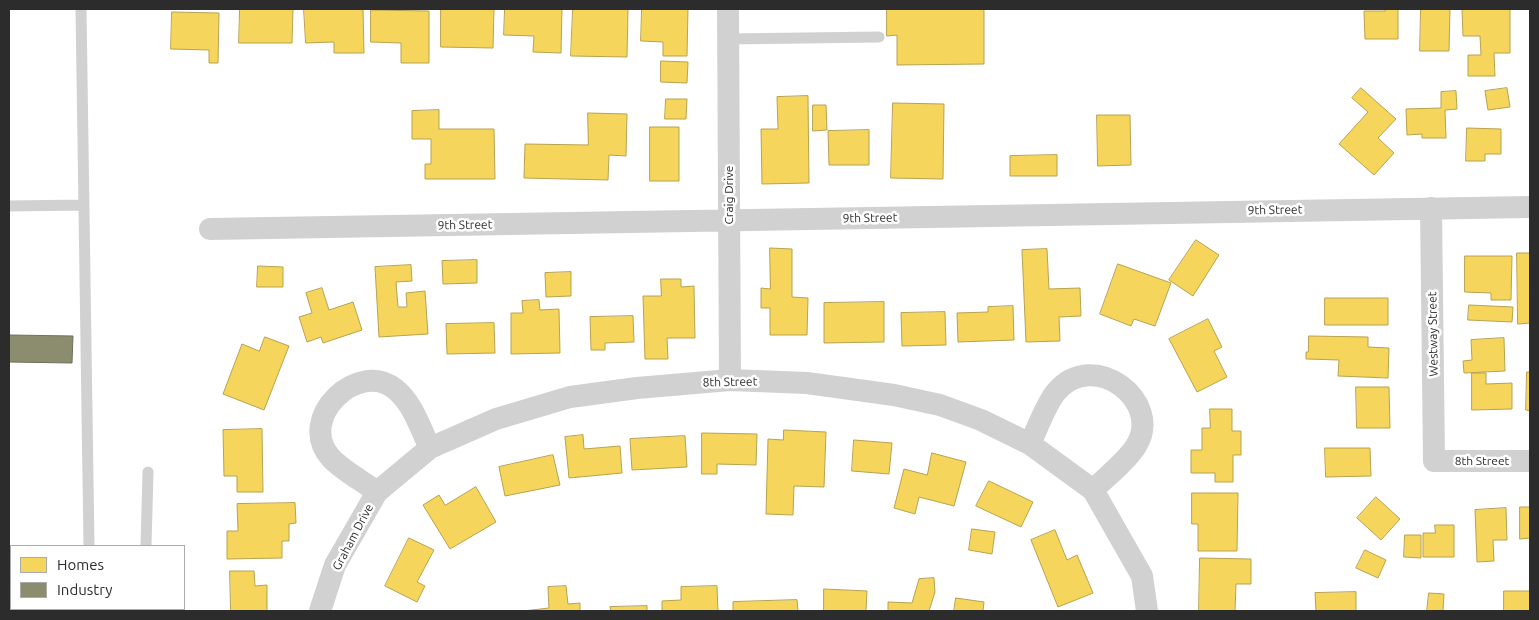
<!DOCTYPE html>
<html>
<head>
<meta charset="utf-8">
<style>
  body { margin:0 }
  #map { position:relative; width:1539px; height:620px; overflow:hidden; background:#fff; font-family:Ubuntu,sans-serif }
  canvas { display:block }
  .frame { position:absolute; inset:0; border:10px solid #2c2c2c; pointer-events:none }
  .legend { position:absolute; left:10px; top:545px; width:175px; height:65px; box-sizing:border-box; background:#fff; border:1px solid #ababab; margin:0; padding:6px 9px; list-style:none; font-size:15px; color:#2c2c2c }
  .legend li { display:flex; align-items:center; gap:10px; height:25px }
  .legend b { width:25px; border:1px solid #ababab }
</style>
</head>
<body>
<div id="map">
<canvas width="1539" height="620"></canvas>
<div class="frame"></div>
<ul class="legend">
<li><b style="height:14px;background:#f6d55c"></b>Homes</li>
<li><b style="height:14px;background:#8c8c6e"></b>Industry</li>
</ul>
</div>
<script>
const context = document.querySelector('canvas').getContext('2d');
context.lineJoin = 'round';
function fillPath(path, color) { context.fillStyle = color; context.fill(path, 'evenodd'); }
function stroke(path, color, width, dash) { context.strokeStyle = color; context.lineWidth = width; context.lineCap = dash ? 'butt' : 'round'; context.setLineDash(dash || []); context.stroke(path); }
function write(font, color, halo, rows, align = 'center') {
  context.font = font + ' Ubuntu,sans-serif'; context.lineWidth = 5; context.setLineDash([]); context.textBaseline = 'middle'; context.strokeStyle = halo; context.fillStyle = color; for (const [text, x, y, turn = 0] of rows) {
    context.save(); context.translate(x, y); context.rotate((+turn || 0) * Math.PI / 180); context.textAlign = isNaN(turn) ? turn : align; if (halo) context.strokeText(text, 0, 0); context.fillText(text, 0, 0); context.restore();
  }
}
const homes = new Path2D(`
  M240,9H293L292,43H239Z
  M304,9H363L364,53H334V42L306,43Z
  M441,9H494L493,48L441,47Z
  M505,9H562L561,53L533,52L534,36L504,35Z
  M573,9H628L627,57L571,56Z
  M642,9H688L687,56H663V42L641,41Z
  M887,9H984V64L897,65V35L887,36Z
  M1385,9H1398V39H1365L1364,11H1385Z
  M1421,9H1450L1449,51H1420Z
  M1510,9V53H1494L1495,76H1468V55H1481L1480,36H1463L1462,10Z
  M371,10L429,11V63H401V43L371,42Z
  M172,12L219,13L218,63H209V50L171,49Z
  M661,61L688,62L687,83L661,82Z
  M1361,88L1396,119L1378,138L1394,153L1374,175L1339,144L1368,112L1352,98Z
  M1507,88L1510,107L1488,110L1485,91Z
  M1456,91L1457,109L1445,110L1446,138H1422V134L1407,135L1406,109L1441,108V92Z
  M808,96L809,183L762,184L761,129H778L777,97Z
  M666,99H687L686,119H665Z
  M893,103L944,104L943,179L891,178Z
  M813,105H826L827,130L813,131Z
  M439,110V129H494L495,179H425V164H431V139H412V111Z
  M588,113L627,114L626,156L609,155L608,180L524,178L525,144L588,145Z
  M1097,115H1130L1131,165L1098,166Z
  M650,127H679V181H650Z
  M1467,128L1501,129V154H1485V161H1466Z
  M869,130V165H829L828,131Z
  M1057,155V176H1010V156Z
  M1196,240L1219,255L1193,296L1169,280Z
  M770,248L792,249V297L808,298L807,335H770V308H761V288L770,289Z
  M1047,249L1049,289L1080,288L1081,316L1059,317L1060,341L1026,342L1022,250Z
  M1517,253H1530V323L1518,324Z
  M1465,256H1512L1511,300H1491V293L1465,292Z
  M477,260V283L443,284L442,261Z
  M1118,264L1171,283L1155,326L1134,319L1131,326L1100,314Z
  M411,265L412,281L396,282L398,307H407L406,293L425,291L428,334L379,337L375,267Z
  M258,266L283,267V287H257Z
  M571,272V296L546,297L545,273Z
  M661,279H681V287L694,286L695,338H667L668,359H645L643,296H661Z
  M322,288L329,310L353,302L362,330L323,343L321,337L307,342L299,317L312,313L306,293Z
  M1325,298H1388V325H1325Z
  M539,300L540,310L559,309L560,353L511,354V313H523L522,301Z
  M884,302V342L824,343V303Z
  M1469,305L1513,307L1512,322L1468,320Z
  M1013,306L1014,340L958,342L957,313L988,312V307Z
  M945,312L946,345L902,346L901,313Z
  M633,316L634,342L605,343V350H591L590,317Z
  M1208,319L1222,347L1214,351L1227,377L1197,392L1169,339Z
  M494,323L495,353L447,354L446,324Z
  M1309,336L1368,337V347L1389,348L1388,378L1338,376L1339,360L1306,359V352H1308Z
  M265,337L289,346L264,410L223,394L242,344L259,351Z
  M1504,338L1505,371L1464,373L1463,361L1472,360L1471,340Z
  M1527,372H1530V411L1526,410Z
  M1472,373H1486V384L1512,383V409L1472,410Z
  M1356,387H1389L1390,428H1357Z
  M1210,409H1232V431H1241V455H1233V482H1215V473H1191V450H1202V428H1210Z
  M262,429L263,492H237V476H224L223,430Z
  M784,430L826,432L824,487L794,486L793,515L766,514L768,439L783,440Z
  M702,433L757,434L756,465L717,464V474H702Z
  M583,435L584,449L620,446L622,473L569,478L565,437Z
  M685,436L687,467L632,470L630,439Z
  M854,440L892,443L889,474L852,471Z
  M1325,448H1370L1371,476L1326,477Z
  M932,453L966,462L954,506L919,497L915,514L894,508L904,469L927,475Z
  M553,455L560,485L505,496L499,467Z
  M989,481L1033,502L1021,527L976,506Z
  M476,487L496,522L450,549L423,505L439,495L445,505Z
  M1192,493H1238L1237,551H1198V524H1192Z
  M1376,497L1400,519L1381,540L1357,518Z
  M295,503L296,523L289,524V541H282V558L227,559V531H238L237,504Z
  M1520,507H1530V538L1520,539Z
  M1506,508L1507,540H1493L1494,561L1477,562L1475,510Z
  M1435,525H1454V557H1423V533H1435Z
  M972,529L995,532L992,554L969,550Z
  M1055,530L1067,560L1077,555L1093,593L1058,607L1031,540Z
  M1405,535H1421V558L1404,557Z
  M409,538L434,550L417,582L425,586L417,602L385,586Z
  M1365,550L1386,560L1378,578L1356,568Z
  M1200,558L1251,559V584H1236L1235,611H1199Z
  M230,571H254L255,586L267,585V611H231Z
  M934,578L935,592L929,611H888V602L912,603L919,579Z
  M566,586L568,604L580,603V611H523L549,608L548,587Z
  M717,586L718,611H662V601L681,600V587Z
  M824,589L867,591L866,611H824Z
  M1504,591H1530V611H1504Z
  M1356,592V611H1316L1315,593Z
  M1429,593L1444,594L1443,611H1427Z
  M956,598L984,602L983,611H986H954Z
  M797,600L798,611H733V602Z
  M647,606V611H611L610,607Z`);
const industry = new Path2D(`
  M9,335L73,336L72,363L9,362Z`);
const service = new Path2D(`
  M81,9L89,546
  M728,39L879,37
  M9,206L84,205
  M146,546L148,472
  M9,555L11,556
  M84,609L88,611
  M145,611V609`);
const minor = new Path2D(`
  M728,9L730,380
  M1431,208L1434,461H1530
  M210,229L1530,207
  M1030,444C1037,429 1046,404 1056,392C1094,347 1164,402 1136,446C1127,461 1106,477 1093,490
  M377,492C363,481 343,471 331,458C295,418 359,359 395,389C413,403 420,428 430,448
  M320,611L335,565L377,492L430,448L496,419L570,397L637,388L730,380L807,383L894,395L940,405L981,420L1030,444L1093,490L1142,576L1147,611`);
const streetNames = [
  ["Craig Drive",729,195,-90],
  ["9th Street",1275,210,-1],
  ["9th Street",870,218,-1],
  ["9th Street",465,225,-1],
  ["Westway Street",1433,334,-91],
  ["8th Street",730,382,-1],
  ["8th Street",1482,461],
  ["Graham Drive",353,537,-62]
];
fillPath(homes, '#f6d55c');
stroke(homes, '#b9a24e', 1);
fillPath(industry, '#8c8c6e');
stroke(industry, '#6f6f5a', 1);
stroke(service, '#d1d1d1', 11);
stroke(minor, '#d1d1d1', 22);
write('12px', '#2c2c2c', '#fff', streetNames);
</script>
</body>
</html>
